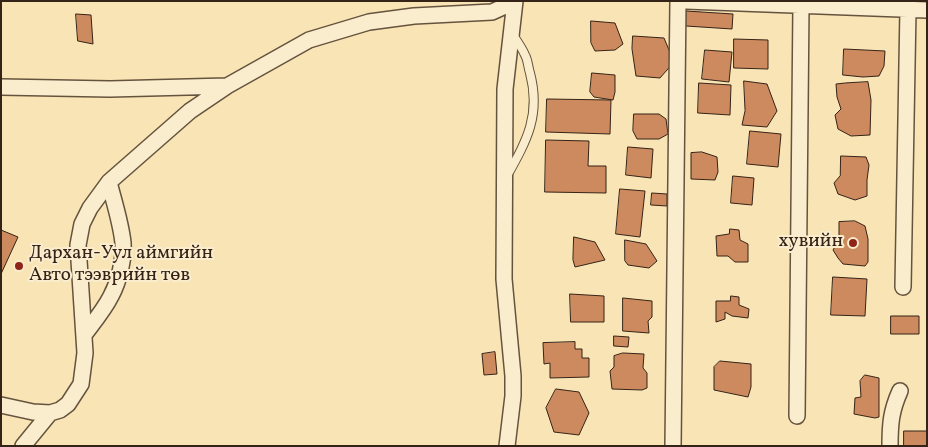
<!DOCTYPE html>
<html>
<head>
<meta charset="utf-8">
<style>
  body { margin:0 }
  #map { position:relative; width:928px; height:447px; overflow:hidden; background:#f8e4b4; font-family:Vollkorn,serif }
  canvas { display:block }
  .frame { position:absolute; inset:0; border:2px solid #352317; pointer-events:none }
</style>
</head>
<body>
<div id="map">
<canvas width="928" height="447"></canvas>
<div class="frame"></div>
</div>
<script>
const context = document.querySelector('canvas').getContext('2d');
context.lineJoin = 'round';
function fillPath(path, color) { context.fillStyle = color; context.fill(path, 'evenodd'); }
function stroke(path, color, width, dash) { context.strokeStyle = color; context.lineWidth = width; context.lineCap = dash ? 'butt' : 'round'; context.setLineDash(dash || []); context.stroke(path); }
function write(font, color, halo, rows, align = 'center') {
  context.font = font + ' Vollkorn,serif'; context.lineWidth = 4; context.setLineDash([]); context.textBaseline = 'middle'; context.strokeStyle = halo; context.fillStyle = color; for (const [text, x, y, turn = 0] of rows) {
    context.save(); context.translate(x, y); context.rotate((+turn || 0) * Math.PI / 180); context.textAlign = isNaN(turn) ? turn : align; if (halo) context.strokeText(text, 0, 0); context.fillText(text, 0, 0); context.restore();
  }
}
const building = new Path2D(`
  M686,11L733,14L732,29L686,26Z
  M76,14L91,15L93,44L78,41Z
  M591,21L615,23L623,44L615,50L595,51L591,43Z
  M633,36L664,38L674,62L660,78L636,76L632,49Z
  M734,39L768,40V69L734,68Z
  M844,49L885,51L884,66L879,76L863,77L843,75Z
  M705,50L732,52L729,82L702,79Z
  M592,73L615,75V92L613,100L594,97L590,92Z
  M744,81L767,84L777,111L767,127L742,125L745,111Z
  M868,82L871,100L870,135L851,136L838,129L835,115L841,109L837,97L836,84L845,83Z
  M699,83L731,85L730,115L698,113Z
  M547,99L611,100L610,134L546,132Z
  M634,114H659L666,119L668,134L659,139H637L633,131Z
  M750,131L781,134L778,167L747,164Z
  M546,140L589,141L588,166H606V193L545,192Z
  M628,147L653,149L651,178L626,175Z
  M702,152L717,157L718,172L715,180L691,179V153Z
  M841,156L866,157L869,165L867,180V196L855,200L838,194L834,183L840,176Z
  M733,176L754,178L752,205L731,203Z
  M620,189L645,191L640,237L616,234Z
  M652,193L667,194V206L651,205Z
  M855,221L865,226L868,239V262L865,266L843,264L838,258L833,250L839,240V222Z
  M730,229L739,230L740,240L748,244V262H735L728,256H717L716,236L729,234Z
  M1,230L18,237L1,274Z
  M574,237L595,242L605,260L575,267L573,260Z
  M625,240L646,244L657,261L649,268L628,265L625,261Z
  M833,277L867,279L865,316L831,315Z
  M570,294L604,296V322H571Z
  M731,296L739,297V305L749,309L748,318L732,316L725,312V319L716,322V301H730Z
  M623,298L652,301V317L648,321L649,333L623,331Z
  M891,316H919V334H891Z
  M614,336L629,337L628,347L614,346Z
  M575,342V349H582V358H589V377L550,378V363L544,364L543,343Z
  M495,352L497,374L484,375L482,354Z
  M623,353L644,354L643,368L647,373V388L642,390L612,389L610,371L614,367V356Z
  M720,361L751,364V387L748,397L714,390V367Z
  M865,375L879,378V417L875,418L854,414L855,398L861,397L860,381Z
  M556,389L579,392L589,413L579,435L554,432L546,408Z
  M904,431H927V446H904Z`);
const service = new Path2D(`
  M507,176C527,140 541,115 530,73C528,67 528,60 525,55C522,48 517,41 513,35`);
const minor = new Path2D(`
  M686,1L927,10
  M1,87L110,89L227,86
  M903,287L908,9
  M84,335C93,323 104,310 111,296C119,281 124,261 123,243C121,223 114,202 109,182
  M1,405L33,412L50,413L60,410L68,404L81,384L85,353L78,245L82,224L90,208L109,182L190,111L227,86L309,40L369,22L414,16L492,12L503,7L509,1
  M797,416L801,5
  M23,446L50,413
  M507,446L513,396V376L504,279L505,89L515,1
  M673,446L678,1
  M890,446C890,424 891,411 900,391`);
const markers = [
  [853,243,5,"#8f2418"],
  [19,266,5,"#8f2418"]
];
const poiNames = [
  ["хувийн",843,243],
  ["Дархан-Уул аймгийн",29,255,"left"],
  ["Авто тээврийн төв",29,277,"left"]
];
fillPath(building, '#cd8a5e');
stroke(building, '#352317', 1);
stroke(service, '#66533e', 10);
stroke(minor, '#66533e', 18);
stroke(service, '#faedce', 8);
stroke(minor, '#faedce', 15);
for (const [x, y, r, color] of markers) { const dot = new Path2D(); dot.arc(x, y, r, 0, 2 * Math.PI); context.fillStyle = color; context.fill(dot); stroke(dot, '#faedce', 2); }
write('19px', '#352317', '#faedce', poiNames, 'right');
</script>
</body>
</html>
